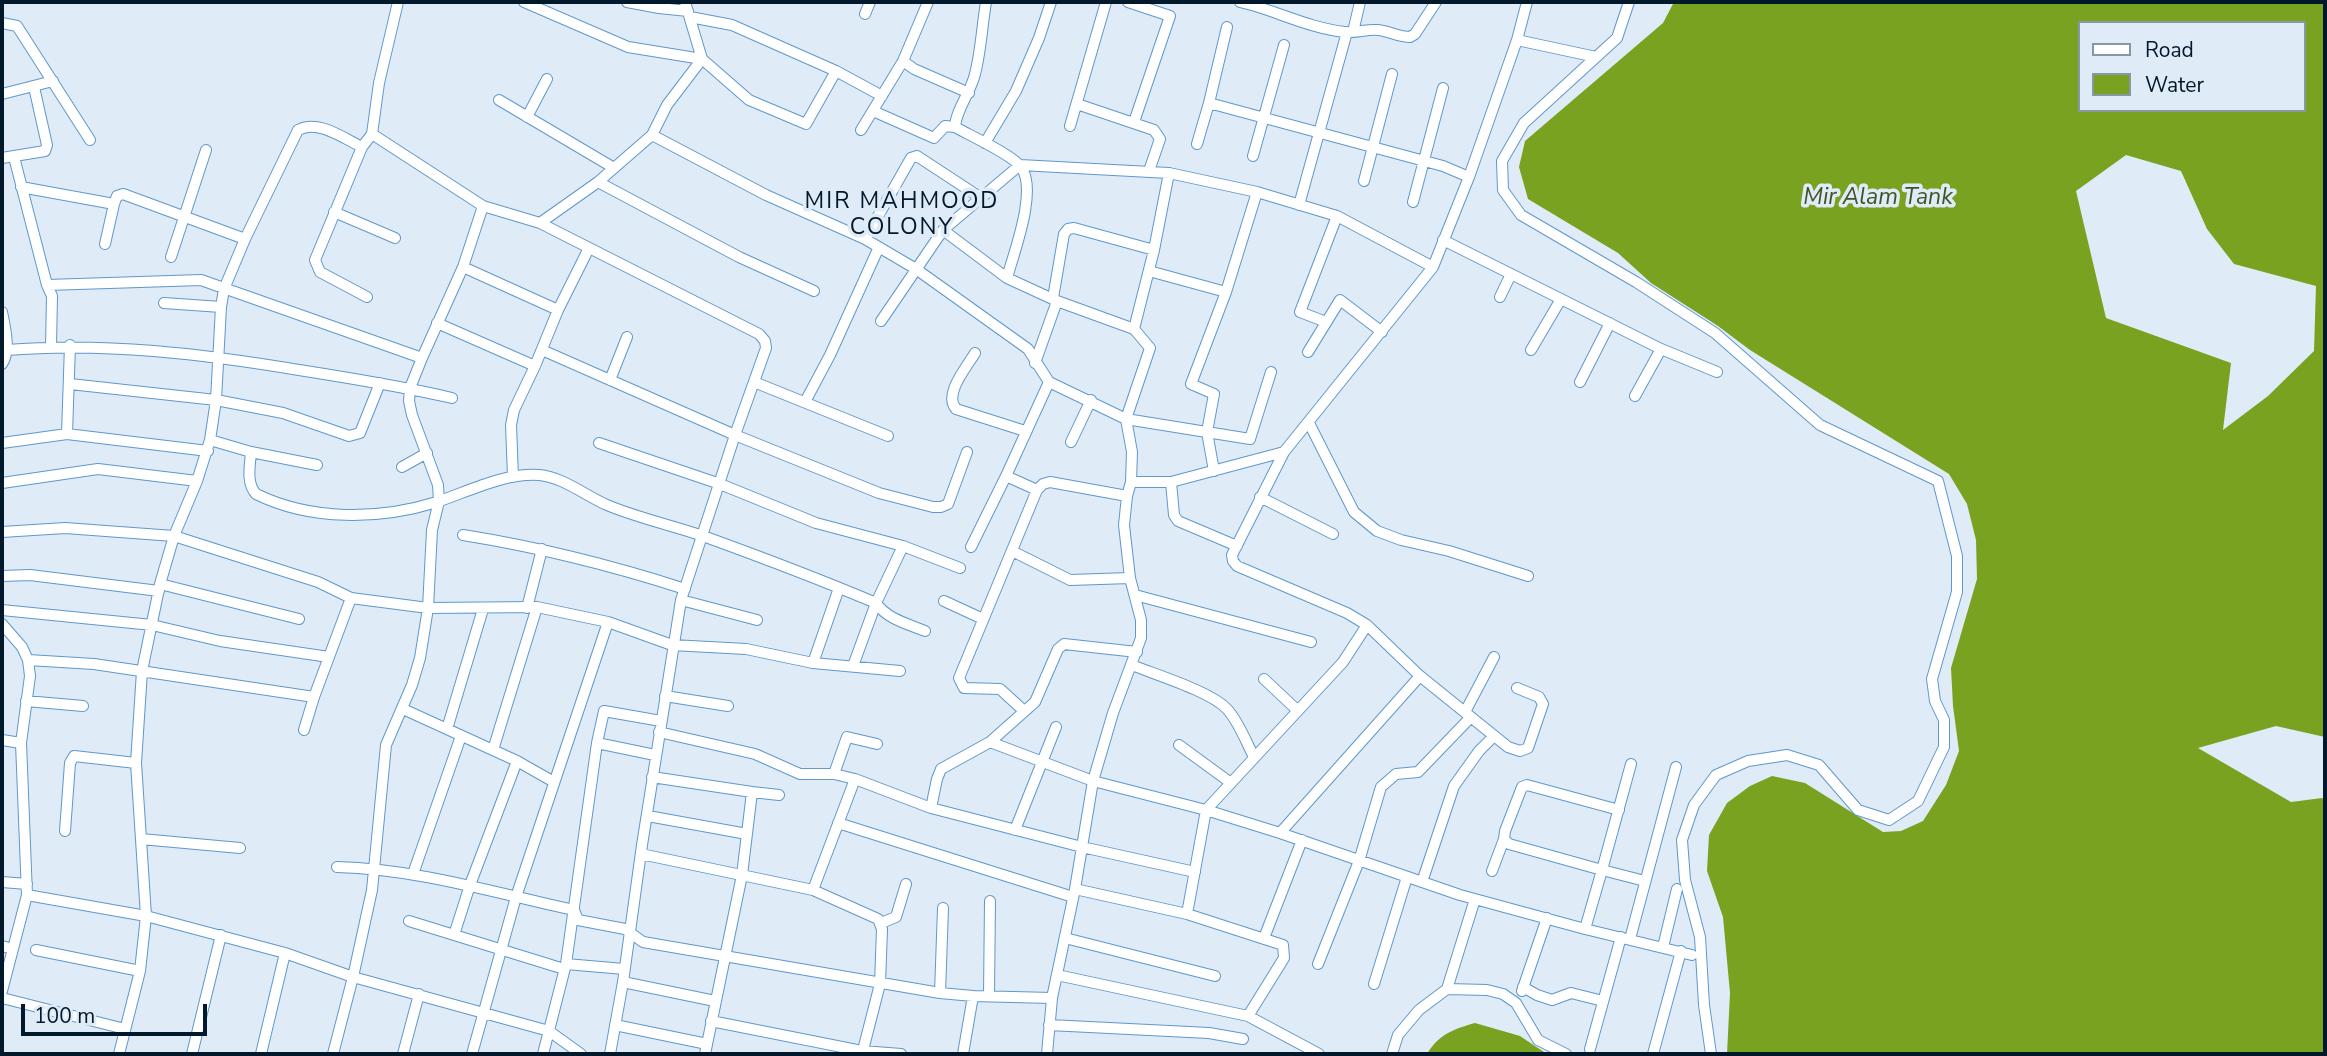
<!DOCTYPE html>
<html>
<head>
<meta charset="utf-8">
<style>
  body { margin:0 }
  #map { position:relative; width:2327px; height:1056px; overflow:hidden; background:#dfebf6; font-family:"Nunito Sans",sans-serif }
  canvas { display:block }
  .frame { position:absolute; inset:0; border:4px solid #02182b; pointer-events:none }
  .legend { position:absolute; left:2078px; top:21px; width:228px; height:91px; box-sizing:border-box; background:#dfebf6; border:2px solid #8797a5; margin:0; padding:9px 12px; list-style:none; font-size:21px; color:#02182b }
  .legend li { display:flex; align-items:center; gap:14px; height:35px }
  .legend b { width:35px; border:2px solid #8797a5 }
  .scale { position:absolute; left:21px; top:1004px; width:186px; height:32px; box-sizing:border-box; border:4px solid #02182b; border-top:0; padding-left:9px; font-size:21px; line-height:24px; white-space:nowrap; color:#02182b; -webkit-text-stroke:5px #dfebf6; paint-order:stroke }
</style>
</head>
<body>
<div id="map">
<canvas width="2327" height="1056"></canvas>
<div class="frame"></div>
<ul class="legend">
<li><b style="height:9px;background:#fff"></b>Road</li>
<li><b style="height:19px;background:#78a220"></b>Water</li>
</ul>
<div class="scale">100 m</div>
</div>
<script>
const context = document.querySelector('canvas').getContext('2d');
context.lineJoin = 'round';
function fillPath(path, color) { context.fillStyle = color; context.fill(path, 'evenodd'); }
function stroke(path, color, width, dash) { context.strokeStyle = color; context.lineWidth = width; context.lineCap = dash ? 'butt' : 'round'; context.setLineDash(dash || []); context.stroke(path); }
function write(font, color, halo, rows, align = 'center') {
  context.font = font + ' "Nunito Sans",sans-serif'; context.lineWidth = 7; context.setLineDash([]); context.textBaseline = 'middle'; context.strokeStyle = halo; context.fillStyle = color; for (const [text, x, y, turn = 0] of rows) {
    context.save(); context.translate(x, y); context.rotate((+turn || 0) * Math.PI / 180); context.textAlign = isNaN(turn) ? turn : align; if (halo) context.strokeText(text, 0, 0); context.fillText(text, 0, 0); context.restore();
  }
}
const water = new Path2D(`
  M1674,2H2325V737L2276,726L2198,748L2291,802L2322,798L2325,800V1054H1727L1730,993L1723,917L1707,871L1709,835L1727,803L1750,786L1772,776L1805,783L1883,832L1901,831L1923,821L1946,785L1959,751L1953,706L1951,668L1977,579L1976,540L1967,504L1949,474L1750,350L1718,326L1651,283L1618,253L1528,199L1519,167L1525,141L1663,23ZM2080,23H2304V110H2080ZM2126,155L2181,171L2207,229L2234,264L2316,286L2314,351L2268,396L2223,430L2231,363L2106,318L2076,191Z
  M1475,1023L1520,1036L1547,1054H1427C1439,1034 1454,1029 1475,1023Z`);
const street = new Path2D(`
  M524,2L628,47L702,59L749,100L806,124L836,71L882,96
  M627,2L659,8L688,11
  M986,2C982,26 981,51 975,74C971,92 956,109 955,127C969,135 1013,155 1021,167C1038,190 1014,252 1007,278L1057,301L1035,363
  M1128,2L1170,16L1134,122
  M1240,2C1275,10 1308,28 1345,32C1356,33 1367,29 1378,30C1389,31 1399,37 1410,37L1415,34L1436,2
  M1629,2L1617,38L1524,123L1502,161L1503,190L1521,215L1636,282L1715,333L1820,425L1938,481L1957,556V592L1932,679L1935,701L1944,720V747L1918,801L1889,820L1858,810L1819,765L1787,755L1748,761L1716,775L1694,805L1682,840L1685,880L1700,937L1704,1005L1711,1054
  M865,14L870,2
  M690,17L732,25L836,71
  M2,23L17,26L90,140
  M1227,27L1209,103L1443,166L1469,177
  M1353,32L1360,2
  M1517,40L1596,57
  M903,61L914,69L969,93
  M2,94L53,81
  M499,100L614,168
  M1077,104L1154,130L1160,139L1149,171
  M873,111L934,138L945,126L955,127
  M527,117L547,79
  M1070,126L1106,2
  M861,130L903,61L928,2
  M372,134L483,206L540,223L759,334L765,341L766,348L735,435L681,600L642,845L623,982L610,1054
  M652,135L766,195L865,239L916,269L1028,349L1049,382
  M985,143L1016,91L1039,38L1051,2
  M1197,144L1209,103
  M1253,156L1284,45
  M14,157L47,285L52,296L51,346
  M2,158L45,151L47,145L34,87
  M1364,181L1392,74
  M598,182L739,257L814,291
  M21,187L114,204L117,196L123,194L245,239
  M1413,202L1443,88
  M1299,205L1347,32
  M334,212L395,238
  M540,223L598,182L652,135L667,105L702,59L685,2
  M943,230L1007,278
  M865,239L911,158L917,156L981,198
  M1443,240L1661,349L1717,372
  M105,244L114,204
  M171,257L206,150
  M463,267L558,310
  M1149,271L1226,292
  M47,285L201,280L422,358
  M367,297L320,272L315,260L362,147L372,134L379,83L398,2
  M1500,297L1511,274
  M1053,298L1064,234L1068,229L1074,228L1154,250
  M1057,301L1134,329L1150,348L1126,419L1132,452L1131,482
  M164,303L221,307
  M2,312C5,327 11,351 2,364
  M881,321L943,230L1020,165L1169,173L1257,192L1337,216L1433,267
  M1326,322L1300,312L1337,216
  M437,323L535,366
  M1134,329L1154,250L1169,173
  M7,350C105,342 203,354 299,370C350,378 401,386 452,398
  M542,350L735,435L879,493L933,507H941L948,504L967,452
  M1531,350L1561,299
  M1308,352L1340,300L1382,332
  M975,353C967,367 943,394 956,409L1025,431
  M610,380L627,337
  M754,382L888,436
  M1580,382L1610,323
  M70,384L216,400L283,413L349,436L360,433L380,383
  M1635,396L1661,349
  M805,402L830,355L879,247
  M1309,423L1354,512L1377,531L1401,540L1449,551L1528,576
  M67,434L70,345
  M210,440L251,452L317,465
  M1071,442L1091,400
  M2,443L67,434L208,451
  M599,443L720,484L816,523L903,546L960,568
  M251,452C250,466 246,483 256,494C311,521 379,520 437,502C469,491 504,473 539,475C563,477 586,496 607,505C638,518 671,525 703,536C761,557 819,579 876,603L853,666
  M402,467L427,453
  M1214,471L1207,432L1214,394L1191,384L1226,292L1257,192
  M513,477L511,425L514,410L535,366L558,310L589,248
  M1171,482L1174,515L1178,521L1237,546
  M2,483L98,469L197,481
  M1037,490L1006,476L1049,382L1126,419L1250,439L1271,372
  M1260,497L1333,534
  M2,532L65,528L174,536L318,582L351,598L428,608L537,607L608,622L672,645L746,649L813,663L900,671
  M463,535C538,547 611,565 685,589
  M903,546L876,603C887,619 908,624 925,631
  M971,547L1006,476
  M1012,551L1070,580L1130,578
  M2,576L30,575L159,591
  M160,584L299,619
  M1135,595L1311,642
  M681,600L757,620
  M944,601L983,619
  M527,608L542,549
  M2,610L152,625L220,641L329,657
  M2,624L22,647L28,660L30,676L21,743L27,895L2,991
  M28,660L94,664L314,697L351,598
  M813,663L839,588
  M1132,665C1156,675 1210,691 1227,709C1239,722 1246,742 1254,757
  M1264,679L1297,710
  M1517,688L1539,697L1543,704L1528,748L1520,751L1508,747L1420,676L1367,625L1347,613L1237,566L1233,561L1232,555L1284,452L1433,267L1469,177L1517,40L1527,2
  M665,696L728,706
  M26,701L83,706
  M403,709L517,761L554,782
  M1023,710L1000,689L964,688L959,678L1037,490L1043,484L1050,482L1127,496
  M1465,712L1494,657
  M447,729L483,609
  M304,730L314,697
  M659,732L755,754L800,774H834L855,779L931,808L1082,847L1195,872
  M2,740L21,743
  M990,742L1093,781L1206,810L1280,833L1460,895L1585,929L1692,955
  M597,743L655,755
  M1179,745L1231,783
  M493,750L537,607
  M1631,764L1602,870L1645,881
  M834,774L847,737L877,744
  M652,777L752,792L742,875L705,1054
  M752,792L779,795
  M931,808L937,779L941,769L990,742L1035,702L1058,649L1064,644L1137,652
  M648,816L747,834
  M838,823L1073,897
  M1015,830L1056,727
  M65,831L70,763L74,756L136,763
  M1280,833L1420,676
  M141,839L240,848
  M641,854L813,890L878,919L882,929L880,984L862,1054
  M337,867C418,869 495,893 574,910L578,920L625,929L643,942L940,993L973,996L1052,998
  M1492,871L1504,839
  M413,874L461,736
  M2,882L27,884
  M1422,882L1454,786L1479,751L1494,736
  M1075,889L1187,914L1283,945L1284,958L1248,1016
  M813,890L855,779
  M27,895L146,916L285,953L353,977L549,1031L581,1054
  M1187,914L1206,810L1343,662L1367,625
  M409,921L564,969
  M881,923L896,917L906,884
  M1585,929L1602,870L1509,844L1504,839L1505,831L1522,787L1527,785L1619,810
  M454,935L470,885L517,761
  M1065,938L1215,976
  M1264,938L1302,840
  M1630,939L1676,767
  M2,946L13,949
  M1663,947L1677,889
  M36,950L140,971
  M566,964L624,969
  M1318,964L1359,861L1381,787L1396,774L1418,772L1471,717
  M1057,975L1248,1016L1319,1054
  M623,982L715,1001
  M1374,984L1407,877
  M1523,987L1537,995L1552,1000L1571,993L1603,1001
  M1447,989L1475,899
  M1522,991L1547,918
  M940,993L943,908
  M989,995L990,901
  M2,998L125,1029
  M711,1021L862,1051L901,1054
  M615,1025L707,1044
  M1049,1025L1209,1033L1243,1039
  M1590,1049L1621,937
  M119,1054L140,971L146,916L136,763L142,671L160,584L174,536L197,481L210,440L216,400L221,307L224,289L245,239L298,130C318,119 343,138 362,147
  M192,1054L221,935
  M261,1054L285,953
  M333,1054L353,977L372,890L386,745L412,685L420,658L428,608L432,530L439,501L438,485L412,415L409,401L410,388L422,358L463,267L483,206
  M403,1054L419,994
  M472,1054L516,897L608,622
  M543,1054L566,964L597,743L604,711L661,721
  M963,1054L973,996
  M1047,1054L1052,998L1075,889L1093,781L1113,713L1141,638V620L1130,578L1124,525L1127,496L1131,482H1171L1284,452
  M1392,1054L1398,1035L1419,1010L1447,989L1487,990L1503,994L1516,1003L1538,1040L1566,1054
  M1653,1054L1681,951`);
const waterNames = [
  ["Mir Alam Tank",1878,198]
];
const neighbourhoodNames = [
  ["MIR MAHMOOD",902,202],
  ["COLONY",902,228]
];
fillPath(water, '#78a220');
stroke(street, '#5f98cb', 12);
stroke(street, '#fff', 10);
write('italic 23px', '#425425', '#dfebf6', waterNames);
context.letterSpacing = '2px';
write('23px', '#02182b', '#dfebf6', neighbourhoodNames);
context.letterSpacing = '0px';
</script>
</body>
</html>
